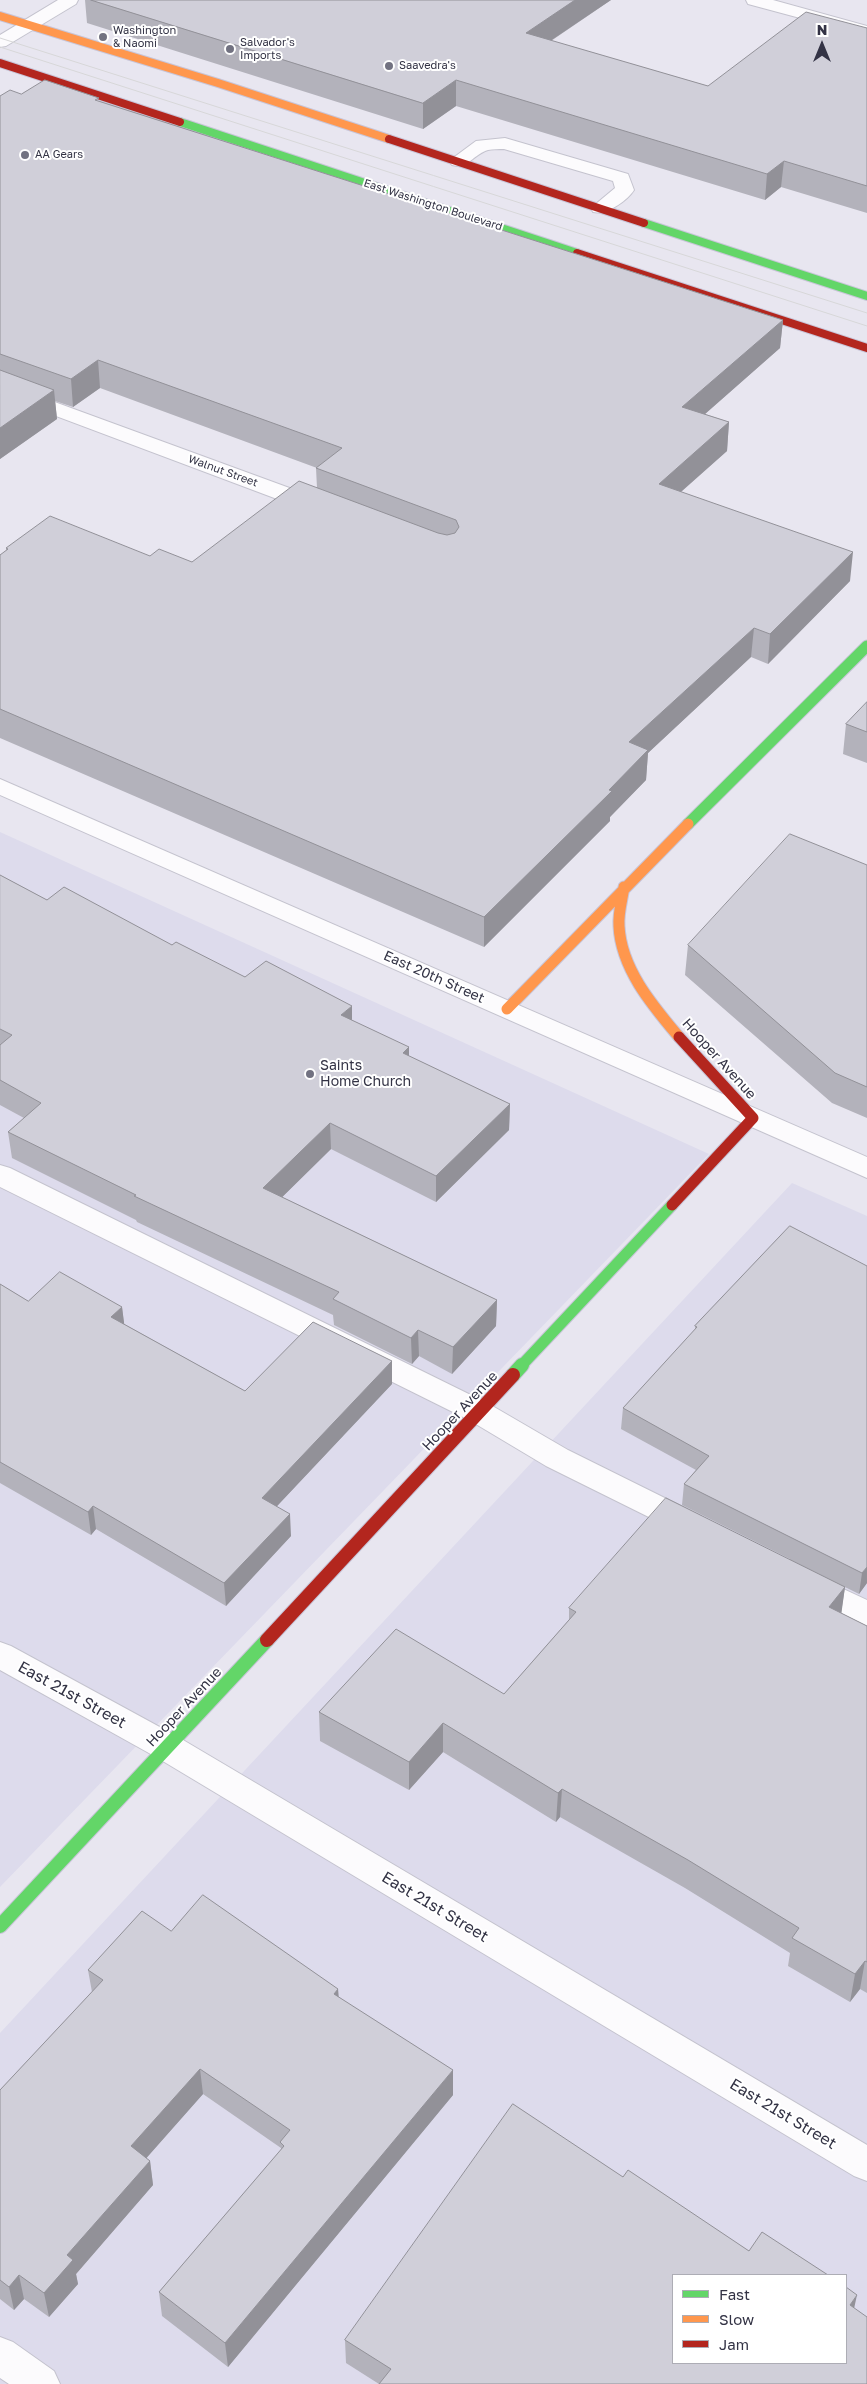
<!DOCTYPE html>
<style>
body{margin:0}
#map{position:relative;width:867px;height:2384px;overflow:hidden;background:#e8e6f0;font-family:"Golos Text",sans-serif}
canvas{display:block}
.legend{position:absolute;left:672px;top:2274px;width:175px;height:90px;box-sizing:border-box;background:#fff;border:1px solid #adadb5;margin:0;padding:6px 9px;list-style:none;font-size:15px;color:#333345}
.legend li{display:flex;align-items:center;gap:10px;height:25px}
.legend b{width:25px;border:1px solid #adadb5}
.north{position:absolute;left:797px;top:20px;width:50px;height:50px;-webkit-text-stroke:4px #fff;paint-order:stroke;rotate:0deg;font-size:14px;font-weight:700;line-height:20px;text-align:center;color:#333345}
.north::after{content:'';display:block;margin:auto;width:18px;height:22px;background:#333345;clip-path:polygon(50% 0,100% 100%,50% 72%,0 100%)}
</style>
<div id="map">
<canvas width="867" height="2384"></canvas>
<ul class="legend">
<li><b style="height:6px;background:#63d668"></b>Fast</li>
<li><b style="height:6px;background:#ff974d"></b>Slow</li>
<li><b style="height:6px;background:#b3261e"></b>Jam</li>
</ul>
<div class="north">N</div>
</div>
<script>
const c = document.querySelector('canvas').getContext('2d');
c.lineJoin = 'round';
function fillPath(path, color) { c.fillStyle = color; c.fill(path, 'evenodd'); }
function trace(path, color, width, dash) { c.strokeStyle = color; c.lineWidth = width; c.lineCap = dash ? 'butt' : 'round'; c.setLineDash(dash || []); c.stroke(path); }
function write(font, color, halo, rows, align = 'center') {
  c.font = font + ' "Golos Text",sans-serif'; c.lineWidth = 4; c.setLineDash([]); c.textBaseline = 'middle'; c.strokeStyle = halo; c.fillStyle = color; for (const [text, x, y, turn = 0] of rows) {
    c.save(); c.translate(x, y); c.rotate((+turn || 0) * Math.PI / 180); c.textAlign = isNaN(turn) ? turn : align; if (halo) c.strokeText(text, 0, 0); c.fillText(text, 0, 0); c.restore();
  }
}
const residential = new Path2D(`
 M0 832 709 1154 0 1887Z
 M792 1183 867 1216V2384H0V2033ZM673 2275H846V2363H673Z`);
const lane = new Path2D(`
 M505 138 628 174 634 190C627 201 607 215 593 212L591 208 615 188 613 181 504 149C499 149 493 149 488 150 474 154 468 169 452 165L449 161 476 141Z
 M0 1165 10 1168 489 1404 568 1450 701 1516 705 1524 701 1532 690 1536 679 1532 546 1466 469 1420 0 1187Z
 M811 1574 867 1600V1627L800 1595 795 1586 800 1577Z
 M0 2337 13 2342 54 2371 60 2384H9L0 2378Z`);
const street = new Path2D(`
 M58 0H78L76 4 6 46 0 47V35Z
 M746 0H773L867 26V36L748 4Z
 M0 382 325 501 328 506 325 511 317 512 309 511 0 395Z
 M0 779 867 1157V1178L0 795Z
 M0 1642 11 1646 178 1737 867 2145V2181L854 2176 156 1757 0 1670Z`);
const fastFar2 = new Path2D(`
 M180 122 577 253
 M644 223 867 296`);
const fastFar1 = new Path2D(`
 M688 824 867 646
 M521 1366 672 1205`);
const fast = new Path2D(`
 M513 1375 522 1365
 M0 1926 267 1640`);
const slowFar1 = new Path2D(`
 M0 16 218 83 389 139`);
const slow = new Path2D(`
 M624 887C622 900 618 913 619 926 621 969 653 1006 679 1037
 M507 1009 688 824`);
const jamFar2 = new Path2D(`
 M0 63 180 122
 M389 139 644 223
 M577 253 867 348`);
const jamFar1 = new Path2D(`
 M672 1205 753 1118 679 1037`);
const jam = new Path2D(`
 M267 1640 513 1375`);
const tram = new Path2D(`
 M0 38 867 313
 M0 47 867 326`);
const wall = new Path2D(`
 M85 0H611L551 41 708 86 867 28V213L781 187 765 200 456 106 423 129 87 23Z
 M21 94 99 101 783 320 780 348 705 414 729 422 727 451 681 492 850 581 768 664 751 657 648 753 646 780 610 817V821L484 947 0 738V555L6 551V548L150 556 192 562 317 488 316 468H317L100 388 73 407 55 401 57 419 0 459V96Z
 M867 702V763L843 754 846 724Z
 M867 865V1118L832 1103 685 975 688 945Z
 M0 875 47 900 172 945 245 977 352 1020 409 1056 510 1104 509 1130 436 1202 331 1149 282 1197 497 1300 496 1326 452 1374 419 1356 412 1364 334 1325 333 1315 137 1222 136 1220 12 1158 8 1132 24 1118 0 1105Z
 M790 1226 867 1583 859 1594 845 1587 841 1613 867 1626V1993L860 1989 850 2002 788 1966 790 1953 685 1888 560 1817 556 1822 443 1752 409 1790 320 1741 319 1712 504 1694 569 1620V1608L790 1559 682 1505 684 1484 696 1470 621 1429 623 1408 695 1330V1326Z
 M0 1284 28 1301 122 1307 124 1324 245 1391 392 1361V1384L277 1506 291 1536 226 1606 96 1529 91 1535 0 1483Z
 M171 1931 338 1989 339 1997 453 2095 228 2367 162 2316 159 2292 281 2150V2148L203 2094 146 2158 150 2161 153 2185 76 2274 78 2284 49 2317 24 2299 14 2310 0 2299V2090L92 1992 88 1970Z
 M623 2177 749 2251 828 2275 379 2384 346 2363 345 2340Z`);
const shadedWall = new Path2D(`
 M575 0H611L525 58 526 33Z
 M456 80V106L423 129V103Z
 M784 161 781 187 765 200 767 174Z
 M783 320 780 348 680 436 682 407Z
 M98 360 100 388 73 407 71 379Z
 M54 390 57 419 0 459V428Z
 M729 422 727 451 657 513 659 484Z
 M853 552 850 581 768 664 770 634Z
 M754 628 751 657 648 753 646 780 610 817V821L484 947V917L609 790 629 742Z
 M352 1006V1033L341 1015Z
 M409 1047V1073L403 1053Z
 M510 1104 509 1130 436 1202V1176Z
 M330 1123 331 1149 265 1214 263 1188Z
 M497 1300 496 1326 452 1374 453 1347Z
 M122 1307 125 1330 111 1317Z
 M418 1330 419 1356 412 1364 411 1338Z
 M392 1361V1384L263 1521 262 1498Z
 M93 1506 96 1529 91 1535 88 1512Z
 M290 1514 291 1536 226 1606 224 1583Z
 M867 1567V1583L859 1594 862 1573Z
 M845 1587 841 1616 829 1607Z
 M443 1723V1752L409 1790V1762Z
 M562 1789 560 1817 556 1822 558 1793Z
 M865 1961 860 1989 850 2002 855 1974Z
 M338 1989 339 2014 334 1994Z
 M200 2069 203 2094 135 2171 131 2146Z
 M453 2070V2095L228 2367 225 2343Z
 M150 2161 153 2185 76 2274 78 2284 49 2317 44 2293 67 2255Z
 M19 2275 24 2299 14 2310 9 2287Z
 M857 2295 852 2318 850 2305Z`);
const building = new Path2D(`
 M91 0H575L526 33 708 86 806 12 867 28V186L784 161 767 174 456 80 423 103Z
 M45 80 99 98 95 100 783 320 682 407 729 422 659 484 853 552 770 634 754 628 629 742 648 750 609 790 612 791 484 917 0 709V555L8 549 6 548 50 516 150 556 159 549 192 562 299 481 438 533 447 535 455 533 459 527 456 520 316 468 342 448 98 360 71 379 0 354V96L10 90 21 94Z
 M0 370 54 390 0 428Z
 M867 702V732L846 724Z
 M790 834 867 865V1087L835 1073 688 945Z
 M0 875 47 900 64 887 172 945 176 942 245 977 266 961 352 1006 341 1015 409 1047 403 1053 510 1104 436 1176 330 1123 263 1188 497 1300 453 1347 418 1330 411 1338 333 1299 339 1292 134 1196 136 1195 8 1132 41 1103 0 1080V1045L12 1035 0 1029Z
 M790 1226 867 1266V1567L862 1573 684 1484 709 1456 623 1408 697 1327 695 1326Z
 M60 1272 122 1307 111 1317 245 1391 313 1322 392 1361 262 1498 290 1514 224 1583 93 1506 88 1512 0 1462V1284L28 1301Z
 M666 1498 845 1587 829 1607 867 1626V1962L865 1961 855 1974 792 1938 799 1928 688 1860 562 1789 558 1793 443 1723 409 1762 319 1712 396 1629 504 1694 576 1612 569 1608Z
 M203 1895 338 1989 334 1994 453 2070 225 2343 159 2292 284 2146 280 2142 290 2130 200 2069 131 2146 150 2161 67 2255 73 2260 44 2293 19 2275 9 2287 0 2280V2090L103 1980 88 1970 142 1911 171 1931Z
 M513 2104 623 2177 628 2170 749 2251 762 2232 828 2275H673V2363H846V2287L857 2295 850 2305 867 2317V2384H379L391 2369 345 2340Z`);
const markers = [
 [103,37,5,"#727281"],
 [230,49,5,"#727281"],
 [389,66,5,"#727281"],
 [25,155,5,"#727281"],
 [310,1074,5,"#727281"]
];
const farPoinames = [
 ["Washington",113,31],
 ["& Naomi",113,44],
 ["Salvador's",240,43],
 ["Imports",240,56],
 ["Saavedra's",399,66],
 ["AA Gears",35,155]
];
const farStreetnames = [
 ["East Washington Boulevard",433,205,18],
 ["Walnut Street",223,471,20]
];
const streetNames = [
 ["East 20th Street",434,977,24],
 ["Hooper Avenue",719,1059,48],
 ["Hooper Avenue",460,1411,-47],
 ["Hooper Avenue",184,1707,-47]
];
const poiNames = [
 ["Saints",320,1066],
 ["Home Church",320,1082]
];
const nearStreetnames = [
 ["East 21st Street",72,1695,29],
 ["East 21st Street",435,1907,31],
 ["East 21st Street",783,2114,31]
];
fillPath(residential, '#dddbec');
trace(lane, '#c4c3ce', 2);
trace(street, '#c4c3ce', 2);
trace(fastFar2, '#c8c5d8', 10);
trace(fastFar1, '#c8c5d8', 13);
trace(fast, '#c8c5d8', 16);
trace(slowFar1, '#c8c5d8', 10);
trace(slow, '#c8c5d8', 13);
trace(jamFar2, '#c8c5d8', 10);
trace(jamFar1, '#c8c5d8', 13);
trace(jam, '#c8c5d8', 16);
fillPath(lane, '#fcfbfd');
fillPath(street, '#fcfbfd');
trace(fastFar2, '#63d668', 8);
trace(fastFar1, '#63d668', 11);
trace(fast, '#63d668', 14);
trace(slowFar1, '#ff974d', 8);
trace(slow, '#ff974d', 11);
trace(jamFar2, '#b3261e', 8);
trace(jamFar1, '#b3261e', 11);
trace(jam, '#b3261e', 14);
trace(tram, '#d7d7d8', 1);
fillPath(wall, '#b3b2bb');
fillPath(shadedWall, '#929198');
fillPath(building, '#d0cfd9');
trace(building, '#929198', 1);
for (const [x, y, r, color] of markers) { const dot = new Path2D(); dot.arc(x, y, r, 0, 2 * Math.PI); c.fillStyle = color; c.fill(dot); trace(dot, '#fff', 2); }
write('11px', '#333345', '#fff', farPoinames, 'left');
write('11px', '#333345', '#fff', farStreetnames);
write('14px', '#333345', '#fff', streetNames);
write('14px', '#333345', '#fff', poiNames, 'left');
write('16px', '#333345', '#fff', nearStreetnames);
</script>
